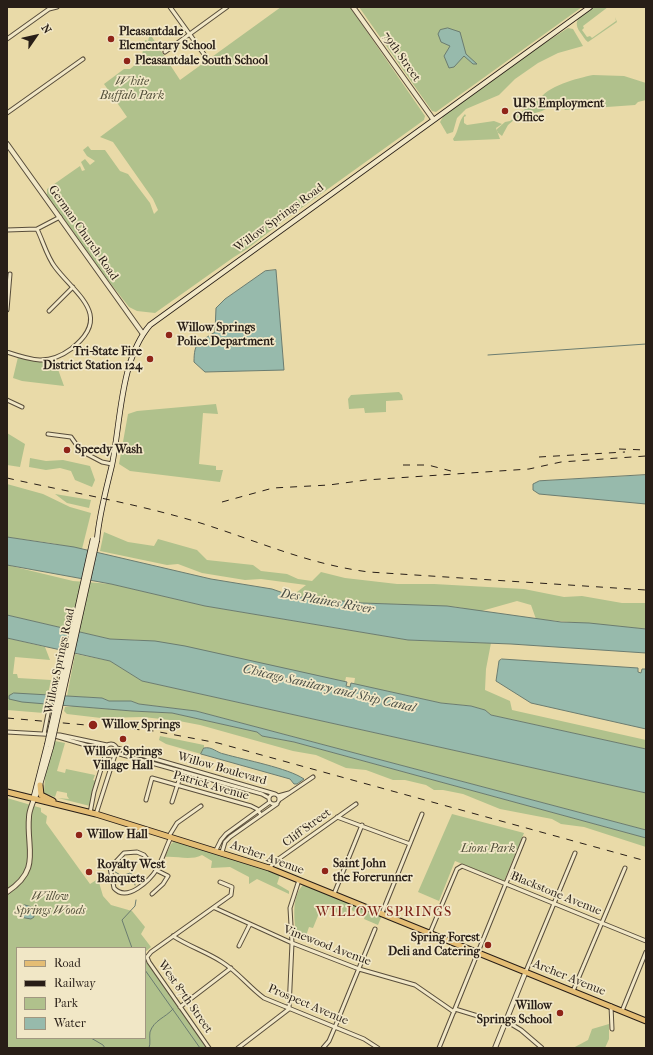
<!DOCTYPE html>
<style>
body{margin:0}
#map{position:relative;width:653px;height:1055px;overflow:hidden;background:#e9daa8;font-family:"IM FELL French Canon",serif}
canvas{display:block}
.frame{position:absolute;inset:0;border:8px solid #281e17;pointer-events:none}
.legend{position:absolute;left:16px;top:947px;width:130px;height:92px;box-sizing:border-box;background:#f1e7c6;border:1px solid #a19780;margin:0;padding:5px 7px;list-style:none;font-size:12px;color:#281e17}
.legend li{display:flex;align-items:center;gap:8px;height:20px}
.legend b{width:20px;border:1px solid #a19780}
.north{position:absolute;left:16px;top:16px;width:40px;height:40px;-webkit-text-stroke:3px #f1e7c6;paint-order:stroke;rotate:56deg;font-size:11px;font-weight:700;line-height:16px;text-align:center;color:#281e17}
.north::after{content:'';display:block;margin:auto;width:14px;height:18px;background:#281e17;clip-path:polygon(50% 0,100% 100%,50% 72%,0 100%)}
</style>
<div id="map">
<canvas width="653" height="1055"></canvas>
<div class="frame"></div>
<ul class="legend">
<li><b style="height:5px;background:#e4bd74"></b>Road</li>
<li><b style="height:5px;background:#281e17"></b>Railway</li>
<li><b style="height:11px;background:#b0c18c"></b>Park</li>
<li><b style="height:11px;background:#97baac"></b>Water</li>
</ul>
<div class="north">N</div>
</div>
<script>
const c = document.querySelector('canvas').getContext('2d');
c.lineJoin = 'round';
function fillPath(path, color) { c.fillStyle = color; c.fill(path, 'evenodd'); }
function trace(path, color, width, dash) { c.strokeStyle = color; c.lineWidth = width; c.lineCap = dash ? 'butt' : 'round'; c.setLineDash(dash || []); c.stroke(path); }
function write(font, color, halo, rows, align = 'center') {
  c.font = font + ' "IM FELL French Canon",serif'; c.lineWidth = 3.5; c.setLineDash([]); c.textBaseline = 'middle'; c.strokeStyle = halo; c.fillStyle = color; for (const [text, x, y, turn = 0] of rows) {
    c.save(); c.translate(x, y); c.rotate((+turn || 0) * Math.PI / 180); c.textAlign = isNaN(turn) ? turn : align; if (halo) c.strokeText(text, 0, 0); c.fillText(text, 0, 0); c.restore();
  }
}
const green = new Path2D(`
 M281 7H350L425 116 424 120 282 222 247 249 234 257 155 313 137 311 129 307 107 279 47 195V189L80 166 82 171 85 170 81 162 85 159 90 165 95 161 87 156 83 150 88 146 91 150H105L120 171 128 174 150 203 154 214 158 210 153 199 113 142 100 137 127 117 104 84 124 69H130L141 60 145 40 148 41 150 34 180 80Z
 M359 7H582L436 112 432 111Z
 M594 7H608L583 26 584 28 582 30 587 37 590 36 592 38 616 21 615 17 617 22 588 42C585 40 583 36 580 32 571 19 583 14 594 7Z
 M568 28 573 29 583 46 558 53 538 63 515 79 499 95 466 109 457 118 453 132 447 134 440 122 444 115 520 59Z
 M593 75 624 76 646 83V100L638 102 635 105 565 110 562 105H554L542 111 515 119 508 125 502 136 497 132V129L505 122 510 121 535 101H539C545 86 579 78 593 75Z
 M465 114 466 116 464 117V123L467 125 494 121 502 124 496 128 500 139 454 141 453 139C459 131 458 121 465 114Z
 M18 357 40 362 55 361 64 386 22 381 13 378Z
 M399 392 402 395 403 400 386 401V412L365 413 364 408 349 409 348 399 351 395Z
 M216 404 218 414 203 413 199 464 216 466V470H223L220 482 130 471 119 464 128 414 137 411Z
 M7 433 25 444 20 467 7 465Z
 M30 458 46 461 63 460 90 466 95 480 92 487 75 480 71 471 60 468 46 470 29 467Z
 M7 484 43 494 70 507 91 513 82 549 51 543 7 537Z
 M55 494 91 500 89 508 67 503Z
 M104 532 128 542 154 546 158 539 197 550 207 560 253 565 261 571 287 574 298 579 312 581 321 572 345 578 397 584H434L524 589 564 597 582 596 622 603H646V629L536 619 531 605 517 601 478 612 458 607 362 603 292 596 306 585 261 579 245 580 202 573 178 564 167 565 100 551Z
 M7 565 73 581 111 584 205 606 408 640 491 643 486 669 485 690 510 701 512 710 646 740V749L491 715 485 710 471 706 441 703 354 684 355 678 346 677 345 682 139 640 110 639 7 615Z
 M7 638 45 647 50 660 15 657 13 674H17L18 678 51 680 44 713 7 710Z
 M75 654 110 661 142 681 646 793V830L196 711 139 704 131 701H109L102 698 67 696Z
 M74 706 132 711 172 713 258 732 262 736 294 742 646 838V847L584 827 561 824 552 819 500 809 463 794 443 790H434L426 785 405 780H393L366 770 346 768 316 755 293 751 200 725 179 721 143 717 101 718 67 714 64 711 65 707Z
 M160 736 204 745V748L201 754 166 744 159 740Z
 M55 741 65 743 57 771 65 773 66 769 95 775 93 780 96 781 90 806 58 798 69 799 67 796V793L57 791 55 797 44 793 45 776Z
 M7 798 41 808V812L47 816 46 823 90 884 98 879 103 896 111 905 132 911 145 927 141 934 151 947 145 952V948H17V1038H145V960L207 1048H7Z
 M452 814 524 833 504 881 455 861 439 901 418 892Z
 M176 840 231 856 280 875 277 884 289 891V894L257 879 249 884V877L230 867 211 868 212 861 202 855C190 861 178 856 165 857L171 844Z
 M304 884 382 915 378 925 364 919 365 916 351 910 347 917 322 906 313 928 309 927 304 942 296 938C295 920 290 897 304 884Z
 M609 1024V1039L605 1048H573L588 1040 592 1029Z`);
const water = new Path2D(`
 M448 28 460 32 466 54 477 64H473L464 56 454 67 449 68 444 56 450 46 441 42 438 34 440 30Z
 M276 270 284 370 205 372 194 362C194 341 199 343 215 332L216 308 225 299 265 271Z
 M646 475V504L539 494 533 490V484L539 481Z
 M7 537 74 547 211 579 272 589 292 596 362 603 447 606 561 622 589 623 646 629V653L511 644 408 640 205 606 111 584 7 565Z
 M7 615 110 639 155 641 185 646 347 682 346 686 350 687 351 683 441 703 471 706 485 710 491 715 646 749V793L142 681 110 661 7 638Z
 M502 659 638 668V672L641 673 642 669H646V729L531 703 496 681 499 661Z
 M14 693 102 698 109 701H131L139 704 196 711 646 830V838L294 742 262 736 257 732 172 713 132 711 22 702 9 699V696Z
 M204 748C212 746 217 753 224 754 245 760 288 768 304 779L297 784H294L290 779 201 754Z
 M25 905 32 907 34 917 31 919 20 917 18 914 19 908Z`);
const stream = new Path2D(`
 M488 355 646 344
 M112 870 122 876 130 873 133 875 135 885
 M132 948 122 920 135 906 136 900
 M145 970 200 1048
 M91 1038 103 1045 105 1048
 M149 1048C151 1043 149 1037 150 1032 154 1020 165 1018 173 1009`);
const minor = new Path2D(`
 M170 7 206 57
 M7 39 49 9 57 7
 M165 52 227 7
 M7 113 83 59
 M7 230 37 229 60 217
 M7 310 10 274
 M49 311 73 287
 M7 352C31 360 48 366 71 349 114 316 76 295 55 267 47 257 43 241 37 229
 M7 400 22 407
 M48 434 71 437 81 451 102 462 112 464
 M7 732 60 735 107 745
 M44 734 56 673
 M55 736 106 751
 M105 750a6 6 0 1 1 12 0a6 6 0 1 1-12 0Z
 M117 748 275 794
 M116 753 262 794 269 798
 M269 799a5 5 0 1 1 10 0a5 5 0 1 1-10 0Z
 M278 796 289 793
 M146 800 152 778 251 806 257 809 261 815
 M279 800 313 777
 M172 802 182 771
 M90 813 94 792 106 753
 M96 814 115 755
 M337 817 410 844
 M169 836 177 823 201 806
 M216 850 221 840 226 834 270 802
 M222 852 225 842 230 837 277 804
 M269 868 277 860 356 804
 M152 894 163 884 168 876 156 870 144 855 137 852 124 853 110 868 114 888C127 903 150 880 157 869 163 858 166 847 171 837
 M334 894 362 825
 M215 908 292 943 359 969 415 985 454 1012
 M382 913 422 814
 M430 933 457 869 462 866 646 941
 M173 936C188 946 207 952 222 962 238 972 249 987 264 998L364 1039 378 1048
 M239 946 250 924
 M526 971 575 853
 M573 991 625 868
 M611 1006 612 1029
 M180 1007 231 968
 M455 1009 481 1017
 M622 1011 646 952
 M506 1021 521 1030 542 1048
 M209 1048 149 962 147 957 151 952 231 895 232 887 220 882
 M238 1048 289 1009 292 943 290 908 299 880
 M323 1048 329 1041 335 1027 375 929
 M439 1048 524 839`);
const tertiary = new Path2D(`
 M353 7 433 119
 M7 144 143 334
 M7 892C42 869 26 849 29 817 29 811 32 805 34 799
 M495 1048 526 971`);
const secondary = new Path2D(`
 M97 540C99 515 106 490 112 465 121 421 120 360 150 325L590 7
 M34 796 47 745
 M34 799 38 791 51 747`);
const primary = new Path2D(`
 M40 785 41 795 53 801
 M7 792 96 814 269 868 646 1021`);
const rail = new Path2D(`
 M619 449 646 450
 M539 457 625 452
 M403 465H428L451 471
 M7 478C69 492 133 503 194 521 253 539 306 564 369 572L646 590
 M222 502 273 488 329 485 366 480 529 469 561 462 646 456
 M7 718 154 731 218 743 646 861`);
const secondaryBridge = new Path2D(`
 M47 745 93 539
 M51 747 97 540`);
const markers = [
 [111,39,4,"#8f2418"],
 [127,61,4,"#8f2418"],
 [505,111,4,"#8f2418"],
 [169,335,4,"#8f2418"],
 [150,359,4,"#8f2418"],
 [67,450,4,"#8f2418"],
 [93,725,5,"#8f2418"],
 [123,739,4,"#8f2418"],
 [79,835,4,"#8f2418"],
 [325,871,4,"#8f2418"],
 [89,872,4,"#8f2418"],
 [488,945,4,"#8f2418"],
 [560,1013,4,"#8f2418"]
];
const poiNames = [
 ["Pleasantdale",119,32],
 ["Elementary School",119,46],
 ["Pleasantdale South School",135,61],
 ["UPS Employment",513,104],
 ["Office",513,118],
 ["Willow Springs",177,328],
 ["Police Department",177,342],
 ["Tri-State Fire",142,352,"right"],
 ["District Station 124",142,366,"right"],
 ["Speedy Wash",75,450],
 ["Willow Springs",102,725],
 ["Willow Springs",123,752,"center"],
 ["Village Hall",123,766,"center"],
 ["Willow Hall",87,835],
 ["Saint John",333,864],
 ["the Forerunner",333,878],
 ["Royalty West",97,865],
 ["Banquets",97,879],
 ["Spring Forest",480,938,"right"],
 ["Deli and Catering",480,952,"right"],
 ["Willow",552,1006,"right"],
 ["Springs School",552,1020,"right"]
];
const streetNames = [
 ["79th Street",401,57,55],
 ["Willow Springs Road",279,218,-36],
 ["German Church Road",83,233,55],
 ["Willow Springs Road",60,661,-78],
 ["Willow Boulevard",222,769,16],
 ["Patrick Avenue",211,786,16],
 ["Cliff Street",307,828,-36],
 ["Archer Avenue",267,858,20],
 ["Blackstone Avenue",556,894,22],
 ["Vinewood Avenue",327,946,21],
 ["Archer Avenue",569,978,22],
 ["West 87th Street",185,997,55],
 ["Prospect Avenue",308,1005,23]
];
const parkNames = [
 ["White",132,82],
 ["Buffalo Park",132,96],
 ["Lions Park",488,849],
 ["Willow",50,897],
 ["Springs Woods",50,911]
];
const waterNames = [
 ["Des Plaines River",327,602,10],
 ["Chicago Sanitary and Ship Canal",329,689,13]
];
const quarterNames = [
 ["WILLOW SPRINGS",384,913]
];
fillPath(green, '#b0c18c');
fillPath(water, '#97baac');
trace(water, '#6b7c70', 1);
trace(stream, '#6b7c70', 1);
trace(minor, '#584d3b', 5);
trace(tertiary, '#584d3b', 6);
trace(secondary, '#281e17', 6);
trace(primary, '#281e17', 7);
trace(minor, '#f1e7c6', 3);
trace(tertiary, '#f1e7c6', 4);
trace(secondary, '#f1e7c6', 4.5);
trace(primary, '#e4bd74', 5);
trace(rail, '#281e17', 1, [7, 7]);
trace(secondaryBridge, '#281e17', 6, []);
trace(secondaryBridge, '#f1e7c6', 4.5);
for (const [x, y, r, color] of markers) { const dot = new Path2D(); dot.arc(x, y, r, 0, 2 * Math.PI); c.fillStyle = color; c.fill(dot); trace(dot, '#f1e7c6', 1.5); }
write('bold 12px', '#281e17', '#f1e7c6', poiNames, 'left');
write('12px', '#281e17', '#f1e7c6', streetNames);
write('italic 12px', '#514f3a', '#f1e7c6', parkNames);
write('italic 13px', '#494d44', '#f1e7c6', waterNames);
c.letterSpacing = '1px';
write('14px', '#7a1f14', '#f1e7c6', quarterNames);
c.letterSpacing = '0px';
</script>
